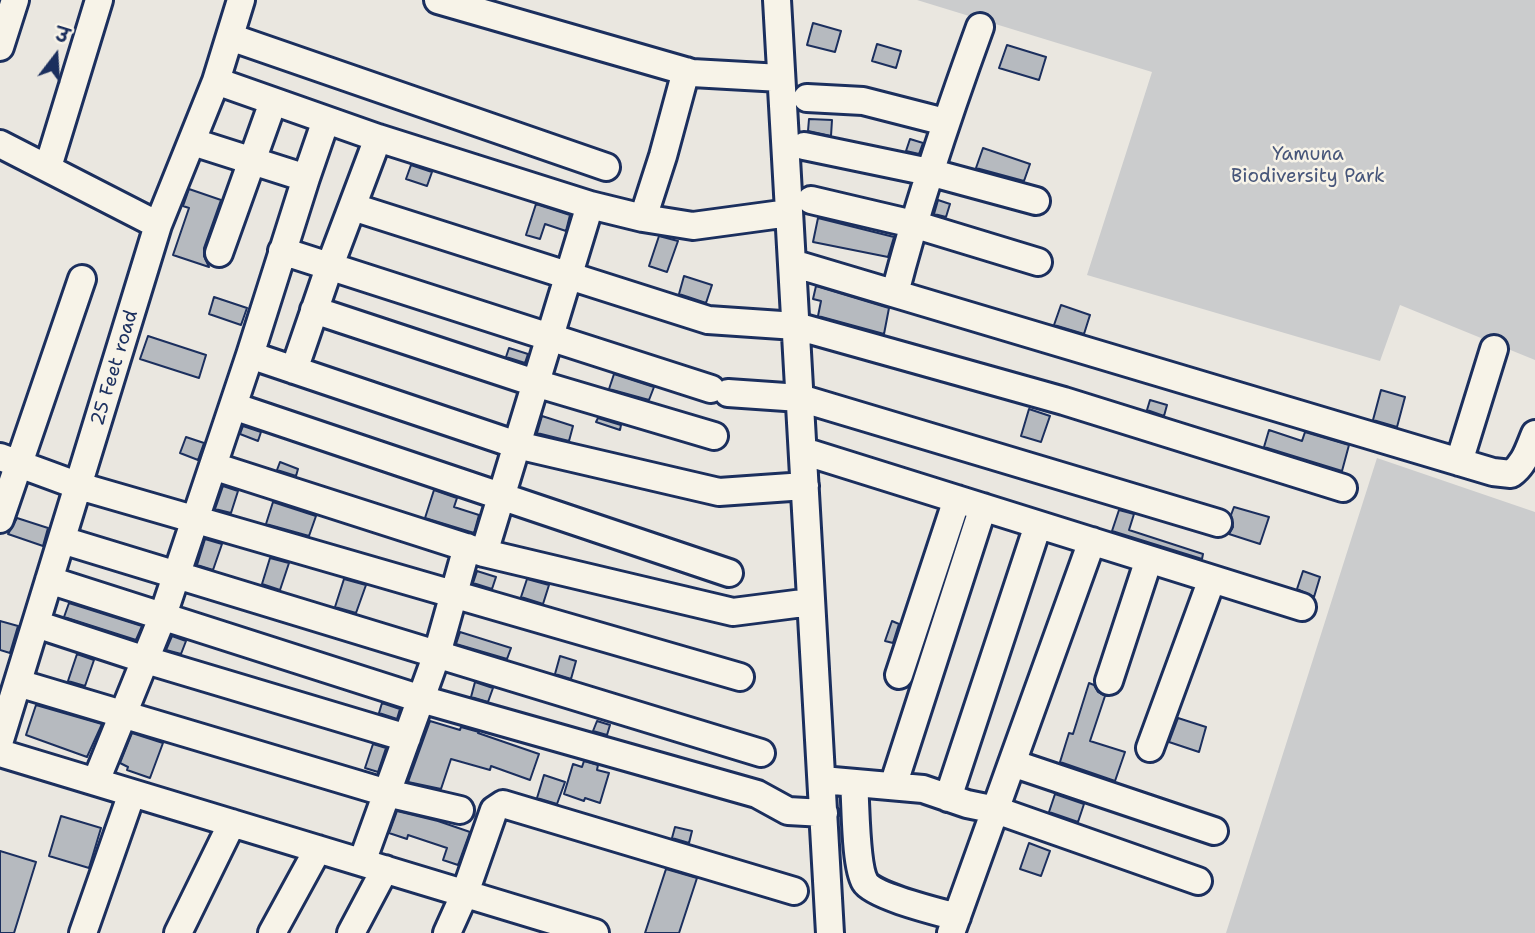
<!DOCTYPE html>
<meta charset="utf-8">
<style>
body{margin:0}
#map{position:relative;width:1535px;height:933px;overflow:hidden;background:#eae7e0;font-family:"Shantell Sans","Playpen Sans Deva",sans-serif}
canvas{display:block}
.north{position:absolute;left:21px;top:21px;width:70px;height:70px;-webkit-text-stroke:5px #f7f3e8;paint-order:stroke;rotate:17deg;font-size:19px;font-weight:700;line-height:28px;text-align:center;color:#1b2f5e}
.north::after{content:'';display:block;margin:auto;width:24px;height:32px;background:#1b2f5e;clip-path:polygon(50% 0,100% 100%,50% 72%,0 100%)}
</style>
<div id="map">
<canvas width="1535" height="933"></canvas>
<div class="north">उ</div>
</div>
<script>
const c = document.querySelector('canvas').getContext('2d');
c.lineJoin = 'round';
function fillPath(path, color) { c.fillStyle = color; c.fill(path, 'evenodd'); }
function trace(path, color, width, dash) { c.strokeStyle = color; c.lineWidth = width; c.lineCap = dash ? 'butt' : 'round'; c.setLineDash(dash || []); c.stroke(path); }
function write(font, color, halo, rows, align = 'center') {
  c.font = font + ' "Shantell Sans",sans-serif'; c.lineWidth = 5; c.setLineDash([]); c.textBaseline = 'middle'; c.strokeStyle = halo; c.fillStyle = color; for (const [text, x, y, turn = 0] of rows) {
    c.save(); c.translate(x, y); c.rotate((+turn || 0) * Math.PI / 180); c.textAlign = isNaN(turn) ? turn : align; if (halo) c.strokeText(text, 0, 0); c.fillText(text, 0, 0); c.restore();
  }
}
const green = new Path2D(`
 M917 0H1535V360L1400 305 1380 361 1087 275 1152 72Z
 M1377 458 1535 512V933H1226Z`);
const building = new Path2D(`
 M813 23 841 31 835 52 807 45Z
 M877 44 901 51 896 68 872 61Z
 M1007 45 1046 57 1039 80 999 68Z
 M809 119 832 120 831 136 808 131Z
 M910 139 923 143 919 154 906 151Z
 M983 148 1030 164 1024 181 976 168Z
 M411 165 432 172 427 186 406 179Z
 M189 189 221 200 204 248V256L209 267 173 255 189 208 183 206Z
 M938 200 950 204 946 217 934 214Z
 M536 204 570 215 566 231 545 224 540 239 526 235Z
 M818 218 894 237 888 257 813 242Z
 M659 236 678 241 667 272 649 266Z
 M684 276 712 285 706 303 679 294Z
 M816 286 889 308 884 334 818 316 821 301 813 299Z
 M214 297 247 308 241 325 209 314Z
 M1061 305 1090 315 1084 334 1054 325Z
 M148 336 206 355 199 378 140 359Z
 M509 348 528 354 525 363 506 357Z
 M614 374 654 387 649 400 609 389Z
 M1381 390 1405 397 1397 427 1373 420Z
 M1150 400 1167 405 1164 416 1147 410Z
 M1029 409 1050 416 1041 442 1021 436Z
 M542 416 573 426 569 441 537 433Z
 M598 418 621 425 620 430 596 422Z
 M243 426 261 432 258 441 240 434Z
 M1269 430 1302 441 1305 432 1349 445 1342 471 1264 447Z
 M186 437 204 443 198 460 180 453Z
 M280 462 298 469 296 476 277 470Z
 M223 486 238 491 231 513 215 509Z
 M434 490 457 498 454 507 479 515 474 533 425 518Z
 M273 502 316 516 309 536 266 524Z
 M1234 507 1269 517 1260 544 1229 534 1233 527 1231 515Z
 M1119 510 1134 514 1129 530 1203 554 1202 559 1112 531Z
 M17 518 48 528 43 546 8 534Z
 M205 539 222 544 213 570 197 565Z
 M270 558 289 563 280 590 262 584Z
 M477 571 496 577 492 589 473 583Z
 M1303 571 1320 577 1314 597 1297 589Z
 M344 579 366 585 356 613 335 607Z
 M527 579 549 585 543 604 521 597Z
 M69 603 142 626 136 640 64 617Z
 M0 621 18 626 10 653 0 650Z
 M892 621 899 624 893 643 885 641Z
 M460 632 511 648 507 659 456 644Z
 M172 636 186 641 181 654 166 650Z
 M77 654 94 660 85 686 68 681Z
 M560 656 576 661 571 679 555 674Z
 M475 682 493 688 488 702 471 697Z
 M1089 683 1094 685 1098 692 1105 696 1090 741 1125 752 1115 781 1060 762 1069 733 1073 734Z
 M382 703 400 709 397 719 379 713Z
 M36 705 102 724 87 757 26 735Z
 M1178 718 1206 727 1199 752 1169 742Z
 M430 721 460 730 461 727 479 732 478 733 539 754 530 780 491 766 490 770 451 759 441 789 408 782Z
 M597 721 610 725 607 735 593 731Z
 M132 733 163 743 150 778 127 770 128 767 120 763Z
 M373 744 386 748 378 772 365 768Z
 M584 761 598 765 597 770 609 773 600 803 585 798 584 801 564 794 573 764 582 767Z
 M544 775 565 782 557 804 537 798Z
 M1055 794 1084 804 1078 822 1049 812Z
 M397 811 438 821 470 832 458 865 443 860 447 848 408 835 407 839 389 833Z
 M61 816 101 828 89 868 49 856Z
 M675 827 692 831 689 843 672 838Z
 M1029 843 1050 851 1041 876 1020 869Z
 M0 851 36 862 14 933H0Z
 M666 869 697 878 679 933H645Z`);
const minor = new Path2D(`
 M438 0 692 73 781 78
 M777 0 830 933
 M230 37 606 167
 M0 47 15 0
 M216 81 378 138 590 205 643 218 693 226 789 213
 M807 98 863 101 945 122
 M193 142 306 178 326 120
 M0 144 158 225
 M804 146 929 172 1036 201
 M48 167 99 0
 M811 200 913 224 1038 262
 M353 207 708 320 796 326 1064 401 1343 488
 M643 218 663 156 686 71
 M282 251 711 389
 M219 253 273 102
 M792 263 1493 472 1511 474C1525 464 1529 448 1535 434
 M895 293C918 203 948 115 980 27
 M314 310 535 383 714 436
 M250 355 517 445 719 492 805 486
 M294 370 329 268 378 138
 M728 393 800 398 1218 523
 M233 406 729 573
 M803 451 1302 607
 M0 457 79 486 740 677
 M1459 462 1494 349
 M213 466 484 553 733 612 811 602
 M0 519 82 279
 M62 540 761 753
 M484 553 590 205
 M49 580 421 699 757 794 788 811 824 813
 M36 624 146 660 407 738
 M899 675 957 499
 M1109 681 1149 559
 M18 683 387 793 460 810
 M0 740 158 225 216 81 241 0
 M1150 748 1212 579
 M0 753 595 933
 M1012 763 1092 541
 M822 780 923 789 967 804 996 810 1198 881
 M96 781 162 618 250 355 306 178
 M854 783C856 804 855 865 865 882 873 896 939 912 957 917
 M893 786 983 507
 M948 798 1038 525
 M362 862 437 654 467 547
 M83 933 132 793
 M178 933 232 823
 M272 933 318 849
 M351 933 385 869
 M447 933 465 893 494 810 503 804 794 891
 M951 933 1012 763 1214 831`);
const parkNames = [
 ["Yamuna",1308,155],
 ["Biodiversity Park",1308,177]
];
const streetNames = [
 ["25 Feet road",115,368,-73]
];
fillPath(green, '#cbcccd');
fillPath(building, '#b6babf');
trace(building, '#1b2f5e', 2);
trace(minor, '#1b2f5e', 32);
trace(minor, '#f7f3e8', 26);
write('19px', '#47567a', '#f7f3e8', parkNames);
write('19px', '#1b2f5e', '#f7f3e8', streetNames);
</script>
